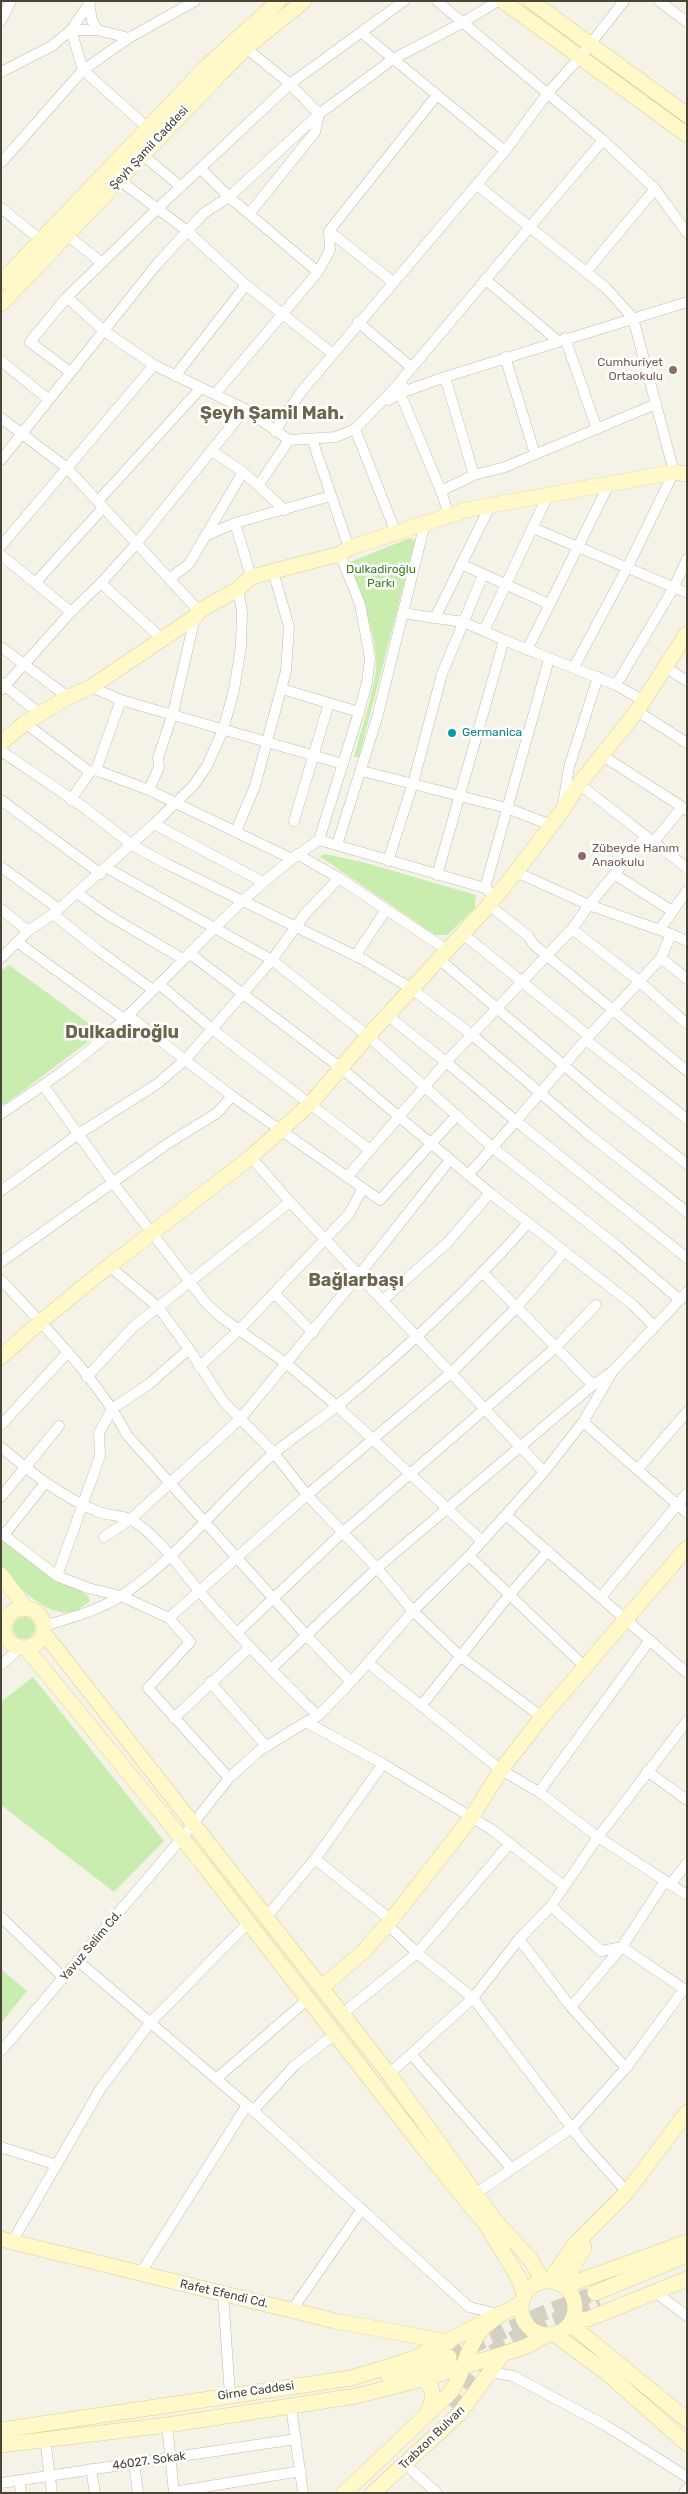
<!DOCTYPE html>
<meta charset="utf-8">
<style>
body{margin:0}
#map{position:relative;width:688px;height:2494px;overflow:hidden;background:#f5f3e8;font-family:Rubik,sans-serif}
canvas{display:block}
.frame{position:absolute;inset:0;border:2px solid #4a4536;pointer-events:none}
</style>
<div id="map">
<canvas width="688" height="2494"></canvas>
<div class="frame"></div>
</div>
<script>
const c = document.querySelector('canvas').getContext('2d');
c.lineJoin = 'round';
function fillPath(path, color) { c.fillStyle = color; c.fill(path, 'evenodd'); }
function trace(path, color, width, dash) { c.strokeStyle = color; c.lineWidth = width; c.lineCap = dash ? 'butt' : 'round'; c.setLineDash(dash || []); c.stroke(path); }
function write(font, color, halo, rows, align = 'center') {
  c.font = font + ' Rubik,sans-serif'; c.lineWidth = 5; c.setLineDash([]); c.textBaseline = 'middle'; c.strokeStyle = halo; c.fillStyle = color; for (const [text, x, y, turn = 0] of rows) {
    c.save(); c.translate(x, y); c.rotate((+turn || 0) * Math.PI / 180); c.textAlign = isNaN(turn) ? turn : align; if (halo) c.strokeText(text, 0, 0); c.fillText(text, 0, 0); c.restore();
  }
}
const green = new Path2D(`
 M410 538 415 541 359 757H354C361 729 372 699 376 670 379 640 359 591 350 562Z
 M325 854 366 863 476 895 475 908 447 935H435L319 856Z
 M9 965 101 1032 4 1105 1 1103V971Z
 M1 1537 89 1597V1602C84 1605 78 1611 72 1612 47 1618 15 1584 1 1566Z
 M13 1628a11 11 0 1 1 22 0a11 11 0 1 1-22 0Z
 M33 1677 164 1841 114 1892 1 1805V1702Z
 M1 1969 27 1991 1 2023Z`);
const secondaryTunnel = new Path2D(`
 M449 2357 541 2314 595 2293
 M450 2406C464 2386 477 2364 497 2349 526 2327 566 2317 600 2304`);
const street = new Path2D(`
 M437 1 603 140 655 189 687 233
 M659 1 687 22
 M89 4 92 20 97 30 129 38
 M1 21 11 1
 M362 33 505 151
 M246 48 290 84 319 114 315 132 249 214
 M1 72 52 46 71 30 91 1
 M148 128 83 70 129 38 195 1
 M143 155 181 187
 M1 163 83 70 71 30H97
 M201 169 229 197 318 272
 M119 180 186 230 246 285 333 354
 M477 185 586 272 606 288 633 318 674 472 628 566 574 667
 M1 208 42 241
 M329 231 393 282
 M67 235 102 263
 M586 272 655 189
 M485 279 558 341
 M67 297 104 331 154 365 245 409 289 440 336 437 355 429 393 390 603 140
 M358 322 411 367
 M565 338 597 429
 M505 357 535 454
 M1 361 48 399
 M70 372 30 342 67 297 157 209 290 84 404 1
 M175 376 246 285
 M445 377 474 475
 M403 386 400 393 441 491 449 515
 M215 394 318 272 330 250 329 231 437 95
 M389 400 400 393 445 377 687 302
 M1 418 67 468 199 611
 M355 429 396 533
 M275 431 301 392 505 151 547 94 581 56 624 1
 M312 439 349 548
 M212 451 243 472 285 510
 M1 460 157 264 204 213 229 197 319 114 393 59 462 23 498 1
 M258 486 289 440
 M441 491 474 475 505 467 656 404
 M98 501 200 389
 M235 523 251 577
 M533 528 687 593
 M205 536 235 523 331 496
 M1 546 154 365
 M1 555 71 612
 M461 564 549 604
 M169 579 189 564 243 472
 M36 582 103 508
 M101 583 161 638
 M402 613 463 622 484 631
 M435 618 490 506
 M504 640 484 631 548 495
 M1 647 68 697
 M527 650 609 484
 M665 667 687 681
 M1 683 40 714
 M616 685 674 587 687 559
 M91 687 121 700 343 764
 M282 689 359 712
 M1 690 71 612 101 583 136 544 245 409
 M637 711 687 743
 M25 723 90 772 96 770 149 790 292 859
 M1 751 85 808 132 845 167 864 364 960 412 989 471 1034 587 1133 687 1212
 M603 756 687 810
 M96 770 121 700
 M362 771 507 808 551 825
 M579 784 687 868
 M149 790 159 767 158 758 173 713 195 617
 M1 800 101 874
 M71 800 90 772
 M563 805 569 767 598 677
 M294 821 329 703
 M154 824 263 882
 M236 831 255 786 286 671 289 627 273 571
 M319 840 359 712 367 682 370 658 360 604 340 554
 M653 843 682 807
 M337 845 377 718 425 523
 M297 854 339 878 447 950
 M388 861 413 783 442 674 483 575
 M1 867 59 909
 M107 868 272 960 368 1036 492 1147 617 1246 680 1300
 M516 872 589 905 645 837
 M614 874 672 911
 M437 875 504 640 616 685 644 701
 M485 888 549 659
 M77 893 108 915 183 959
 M489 905 528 936 534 945 687 1071
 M1 909 28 931
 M53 914 98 950 153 990
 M572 929 639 981 687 1024
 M660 929 687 891
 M463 934 589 1036 516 1121 687 1258
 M17 942 124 1019
 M189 953 341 1068 490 1193 633 1305 655 1327
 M355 956 386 910
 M1 958 28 931 53 914 154 824 193 786 207 766 223 730 234 690 241 646 242 612 238 589
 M661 958 687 979
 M439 959 601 1097 687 1164
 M159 984 212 1029 370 1150
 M128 1015 185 1060 272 960 305 914 339 878
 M589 1036 661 958 671 934 687 941
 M586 1040 687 1119
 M43 1085 114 1184 206 1303 221 1317 287 1364 337 1406 481 1540
 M1 1114C36 1090 73 1066 105 1037 177 972 237 894 319 840L485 888 496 897
 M251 1157 290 1202
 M468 1175 516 1121 446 1062 572 929 589 905 671 934
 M347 1177 446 1062 387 1015
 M1 1191 77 1135 157 1084 185 1060 232 1096
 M1 1262 167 1144 217 1113 232 1096 380 1200 457 1115
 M109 1266 158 1307 189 1349 223 1401 274 1453 307 1495 377 1568 413 1611 461 1657 542 1717
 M484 1274 593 1385 610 1373
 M1 1280C44 1326 98 1379 127 1435L307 1636 351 1682
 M274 1293 313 1333
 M383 1300 448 1242 490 1193
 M199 1367 239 1330 349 1214 363 1188
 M87 1377 133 1327 290 1202 544 1472
 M583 1422 687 1513
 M1 1425 68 1352
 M1 1447C31 1473 62 1497 99 1512 109 1516 123 1515 132 1520 160 1538 179 1567 200 1592 237 1635 277 1676 318 1716
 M638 1469 687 1412
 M1 1497 59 1426
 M506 1515 687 1673
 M1 1533 57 1576 88 1588 121 1596 169 1618 190 1642 148 1688 229 1778
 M4 1535 45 1483
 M104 1537 131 1519 240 1419 358 1276 450 1160
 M469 1556 585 1667
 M57 1576 100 1456 99 1433 112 1409 149 1384 189 1349
 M601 1597 687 1493
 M169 1618 307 1495 452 1372 517 1307 564 1252
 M44 1626C70 1618 97 1611 121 1596 177 1559 223 1498 273 1454 293 1437 316 1423 337 1406 405 1350 470 1289 528 1223
 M1 1632 4 1629
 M238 1632 342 1533 555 1348 596 1305
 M368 1663 501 1770 539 1792 598 1837 687 1895
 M1 1665 20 1648
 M271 1669 377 1568 593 1385
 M210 1682 266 1746
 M421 1706 510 1594 548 1551
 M174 1718 250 1647
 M306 1722 318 1716 351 1682 413 1611 469 1556 544 1472 583 1422 613 1371 687 1292
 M647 1771 687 1800
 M539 1792 650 1640
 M315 1859 391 1920
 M670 1885 687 1863
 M551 1906 601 1951 622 1947 687 1991
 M267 1916 315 1859 383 1764
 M1 1917 64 1978
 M387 1924 417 1953 473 1998 584 2144 627 2192
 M519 1939 571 2007 626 2068
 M78 1961 247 2105 469 2307 499 2314
 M571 2007 622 1947 665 1881
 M342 2014 417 1953 510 1843
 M1 2051 181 1839 229 1778 259 1751 306 1722 383 1764 491 1829 564 1886
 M411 2054 511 2168
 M389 2074 473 1998 519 1939 551 1906 598 1837 687 1721
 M216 2079 308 1999
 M253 2111 294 2066 335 2034
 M1 2147 57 2165
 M475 2194 572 2128 626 2068 684 1989
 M12 2242 101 2088 150 2023 248 1923
 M140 2274 247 2105
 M655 2292 687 2316
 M223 2294 230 2395
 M292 2310 362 2209
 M489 2372 513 2376 605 2425 687 2477
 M291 2406 303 2493
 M167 2425 174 2493
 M45 2439 52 2493
 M134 2463 138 2493
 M405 2464 437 2493
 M91 2469 95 2493
 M19 2480 21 2493
 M1 2483 296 2439
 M174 2492 301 2471
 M684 2493 687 2489`);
const secondary = new Path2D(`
 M503 1 687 135
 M531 1 687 115
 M1 282 208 65 279 1
 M1 304 221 73 246 48 304 1
 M1 743 25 723 68 697 91 687 195 617 199 611 238 589 251 577 340 554 349 548 466 510 674 472 687 474
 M1 1357 40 1322 109 1266 251 1157 311 1103 368 1036 489 905 516 872 562 811 579 784 637 711 687 633
 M1 1575 27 1609
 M4 1628a20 20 0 1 1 40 0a20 20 0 1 1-40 0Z
 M43 1632 389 2074 493 2218 530 2259 543 2281
 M26 1648 202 1863 430 2156 487 2226 520 2280 524 2296
 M322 1987 363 1952 391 1920 471 1818 501 1770 542 1717 687 1548
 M1 2239 335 2321 449 2342
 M549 2281 575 2244 627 2192 687 2112
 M521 2308a27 27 0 1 1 54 0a27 27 0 1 1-54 0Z
 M563 2285 584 2247
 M565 2286 687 2242
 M595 2293 687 2255
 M572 2320 588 2319 687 2279
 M570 2324 687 2420
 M554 2334 608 2374 687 2444
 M389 2377 417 2370 449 2357
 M423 2379C436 2388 434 2400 427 2413
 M1 2430 351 2378 413 2359 499 2314
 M1 2445 167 2425 356 2396 423 2379 503 2354
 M344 2493 450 2393C463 2375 463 2361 473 2343 482 2324 503 2312 521 2304
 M373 2493 460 2413 503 2354 527 2346 546 2335`);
const markers = [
 [673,370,5,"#8d6e63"],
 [452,733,5,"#0f9aa8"],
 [582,856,5,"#8d6e63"]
];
const streetNames = [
 ["Şeyh Şamil Caddesi",149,148,-47],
 ["Yavuz Selim Cd.",91,1946,-50],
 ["Rafet Efendi Cd.",224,2294,13],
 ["Girne Caddesi",256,2391,-8],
 ["Trabzon Bulvarı",432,2438,-44],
 ["46027. Sokak",149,2461,-8]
];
const educationNames = [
 ["Cumhuriyet",663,363],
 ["Ortaokulu",663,377],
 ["Zübeyde Hanım",592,849,"left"],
 ["Anaokulu",592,863,"left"]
];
const parkNames = [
 ["Dulkadiroğlu",381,570],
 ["Parkı",381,584]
];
const cultureNames = [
 ["Germanica",462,733]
];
const districtNames = [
 ["Şeyh Şamil Mah.",272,414],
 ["Dulkadiroğlu",122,1033],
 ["Bağlarbaşı",356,1281]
];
fillPath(green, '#c8edae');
trace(secondaryTunnel, '#d3d0c4', 15, [15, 8]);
trace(street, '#c2bdaa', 11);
trace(secondary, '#d9d094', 16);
trace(street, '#fff', 10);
trace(secondary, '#fff9c9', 15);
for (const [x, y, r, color] of markers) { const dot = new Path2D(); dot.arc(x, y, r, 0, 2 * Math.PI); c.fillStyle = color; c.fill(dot); trace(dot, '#fff', 2); }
write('12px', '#4a4536', '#fff', streetNames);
write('12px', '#785e54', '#fff', educationNames, 'right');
write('12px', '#3a8124', '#fff', parkNames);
write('12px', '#0d838f', '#fff', cultureNames, 'left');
write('bold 18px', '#6d654c', '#fff', districtNames);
</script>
